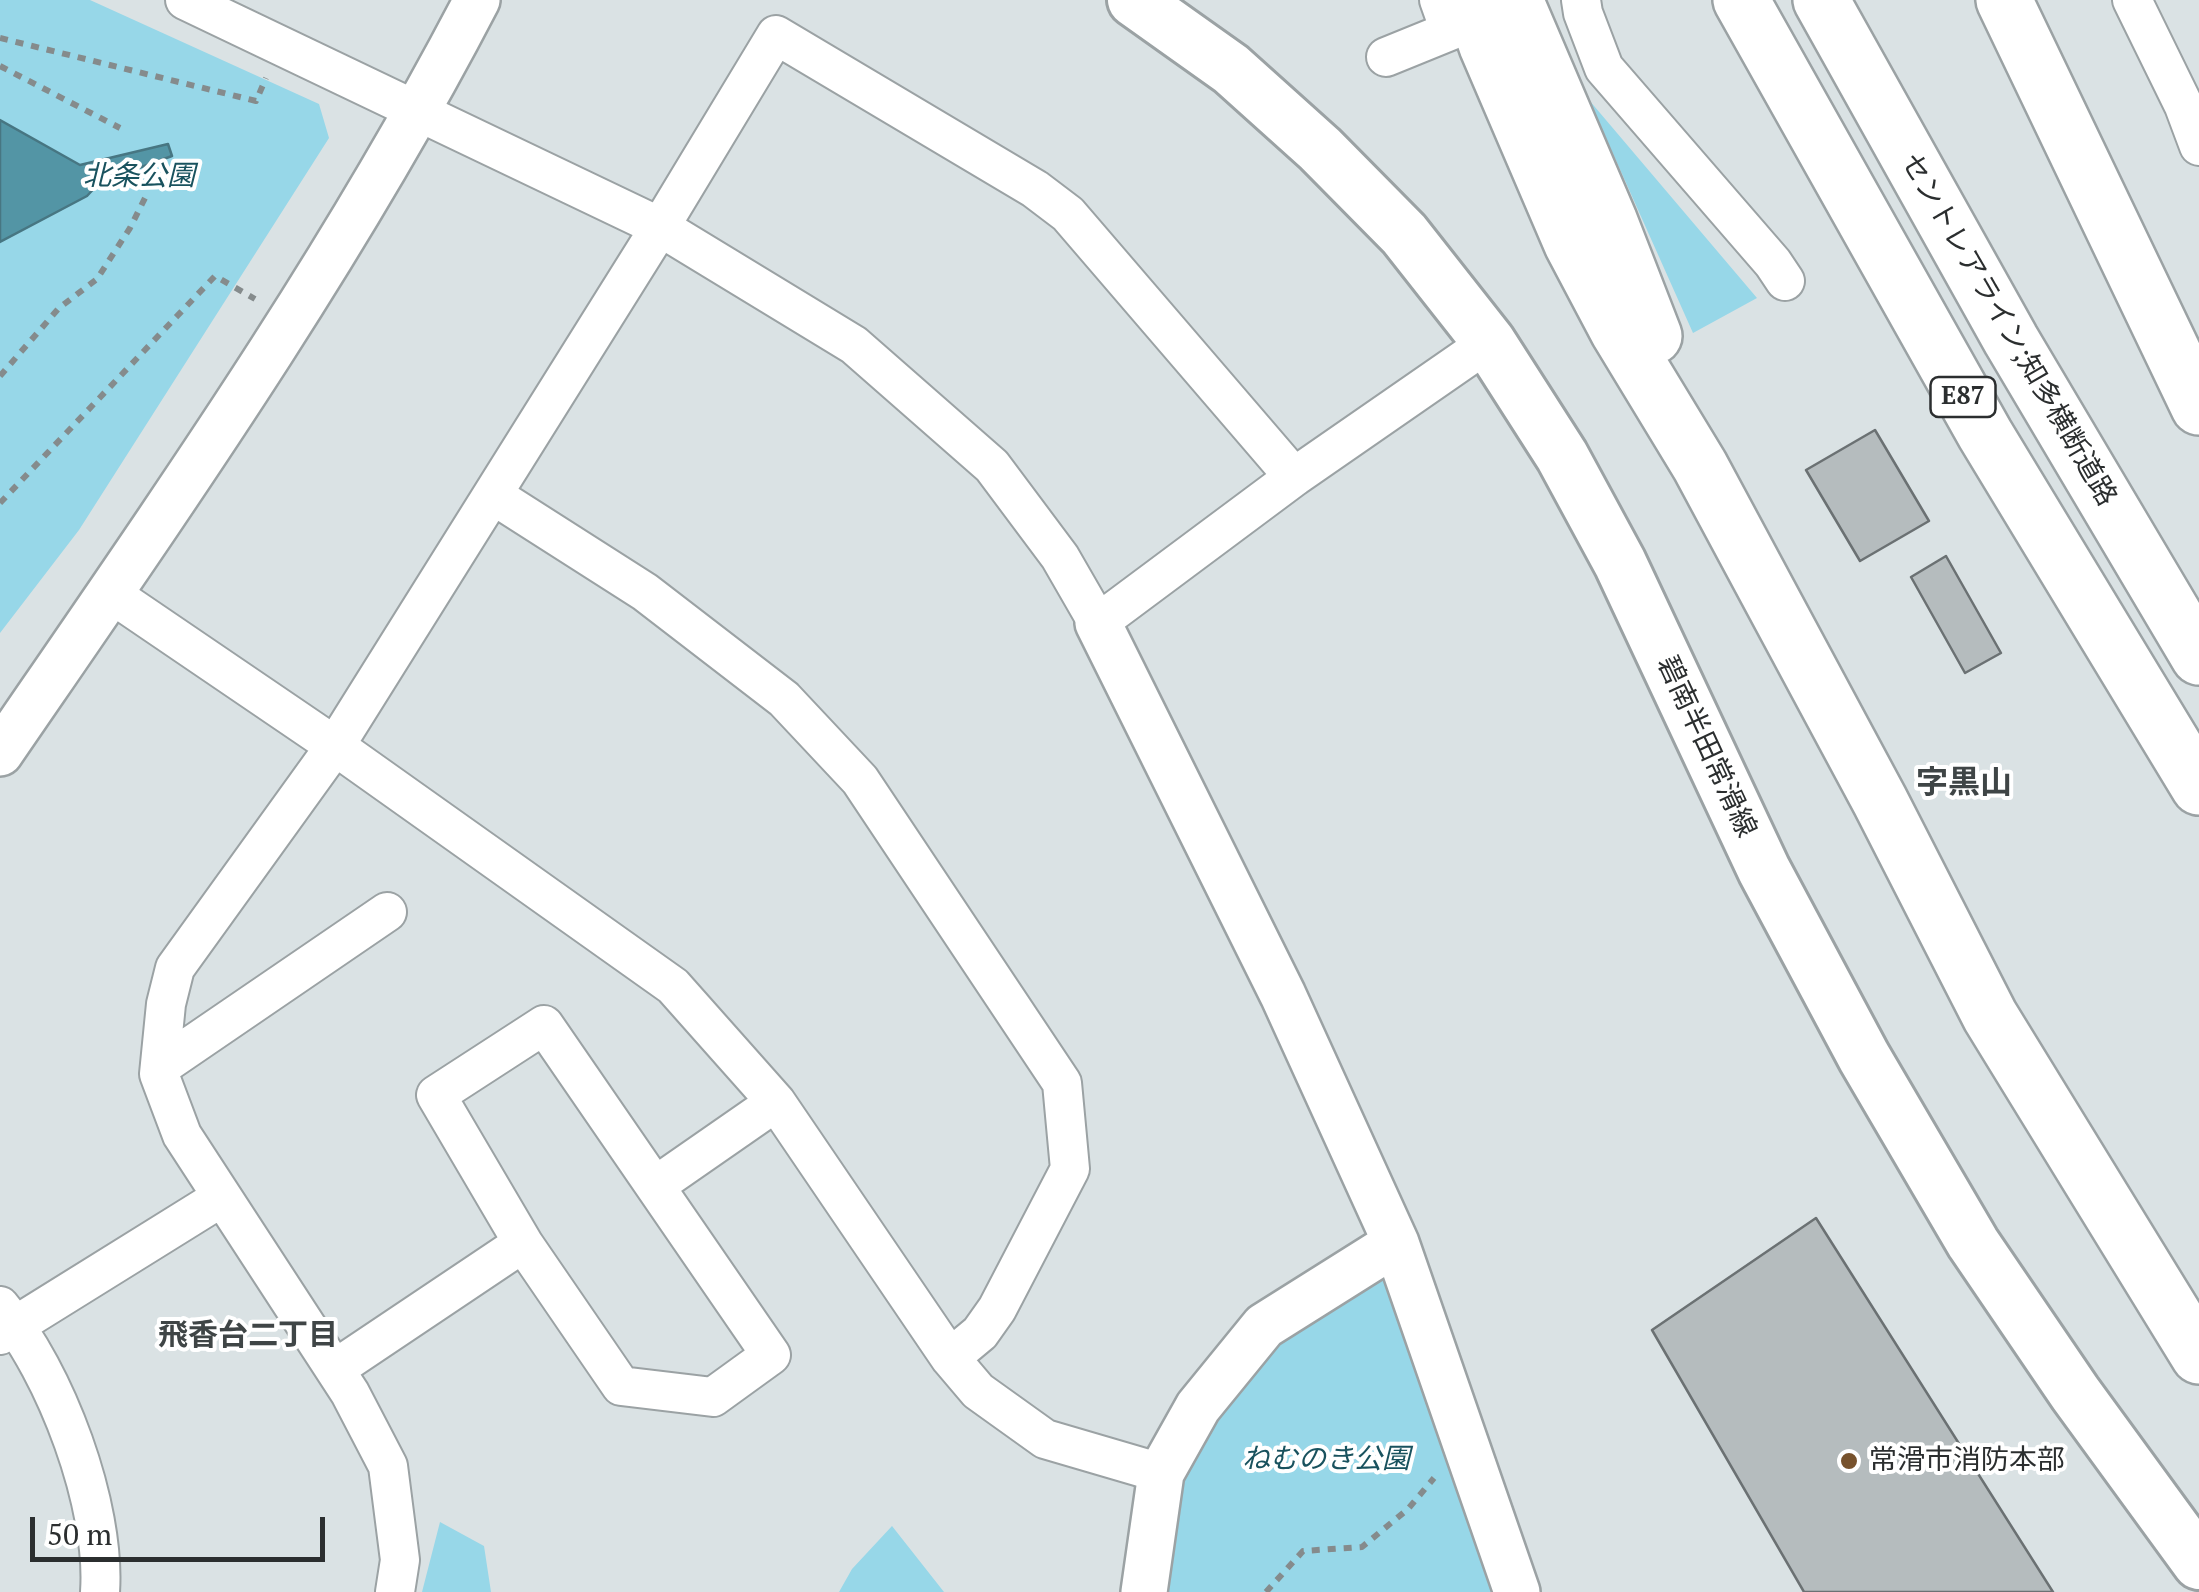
<!DOCTYPE html>
<meta charset="utf-8">
<style>
body{margin:0}
#map{position:relative;width:2199px;height:1592px;overflow:hidden;background:#dae2e4;font-family:"PT Serif",serif}
canvas{display:block}
.scale{position:absolute;left:30px;top:1517px;width:295px;height:45px;box-sizing:border-box;border:5px solid #2b2e2f;border-top:0;padding-left:12px;font-size:30px;line-height:35px;white-space:nowrap;color:#2b2e2f;-webkit-text-stroke:8px #fff;paint-order:stroke}
</style>
<div id="map">
<canvas width="2199" height="1592"></canvas>
<div class="scale">50 m</div>
</div>
<script>
const c = document.querySelector('canvas').getContext('2d');
c.lineJoin = 'round';
function fillPath(path, color) { c.fillStyle = color; c.fill(path, 'evenodd'); }
function trace(path, color, width, dash) { c.strokeStyle = color; c.lineWidth = width; c.lineCap = dash ? 'butt' : 'round'; c.setLineDash(dash || []); c.stroke(path); }
function write(font, color, halo, rows, align = 'center') {
  c.font = font + ' "PT Serif","Noto Sans JP",serif'; c.lineWidth = 8; c.setLineDash([]); c.textBaseline = 'middle'; c.strokeStyle = halo; c.fillStyle = color; for (const [text, x, y, turn = 0] of rows) {
    c.save(); c.translate(x, y); c.rotate((+turn || 0) * Math.PI / 180); c.textAlign = isNaN(turn) ? turn : align; if (halo) c.strokeText(text, 0, 0); c.fillText(text, 0, 0); c.restore();
  }
}
const green = new Path2D(`
 M0 0H90L319 104 329 138 79 530 0 633Z
 M1589 100 1757 298 1693 333Z
 M1396 1243 1517 1592H1144L1198 1407Z
 M440 1522 484 1546 491 1592H422Z
 M892 1526 944 1592H839L852 1569Z`);
const water = new Path2D(`
 M0 120 80 165 168 144 172 156 100 182 87 196 0 242Z`);
const building = new Path2D(`
 M1875 430 1929 521 1860 561 1806 470Z
 M1946 556 2001 653 1965 673 1911 577Z
 M1816 1218 2053 1592H1804L1652 1330Z`);
const path = new Path2D(`
 M0 38 256 101 266 78
 M0 66 120 128
 M0 376 59 308 97 279 130 228 147 194
 M0 503 215 276 255 299
 M1266 1592 1303 1551 1362 1547 1408 1509 1434 1478`);
const minor = new Path2D(`
 M185 0 660 227 854 345 992 466 1060 557 1098 623 1294 477 1489 342
 M1581 0 1583 13 1604 68 1773 263 1785 281
 M2132 0 2184 106 2199 146
 M1386 57 1450 31 1439 0
 M493 495 645 592 784 699 860 780 1062 1083 1070 1169 997 1309 980 1333 950 1358
 M110 593 335 746 673 986 776 1102 950 1358 978 1391 1045 1439 1161 1473
 M160 1067 387 912
 M655 1186 776 1102
 M0 1306C56 1372 106 1506 100 1592
 M0 1335 222 1197
 M335 1369 523 1243 436 1095 544 1025 771 1355 713 1397 621 1386 523 1243
 M395 1592 400 1560 388 1466 350 1393 182 1135 159 1074 166 1004 175 968 335 746 660 227 776 35 1035 189 1068 214 1294 477`);
const tertiary = new Path2D(`
 M1098 623 1283 995 1396 1243 1517 1592
 M0 753C168 508 340 264 477 0
 M1144 1592 1161 1473 1198 1407 1264 1326 1396 1243`);
const secondary = new Path2D(`
 M1134 0 1231 69 1320 149 1404 234 1489 342 1562 456 1620 563 1764 870 1864 1057 1973 1243 2075 1393 2199 1563`);
const motorway = new Path2D(`
 M1471 0 1487 46 1572 244 1618 331 1700 466 1880 801 1990 1016 2199 1356
 M1515 0 1609 220 1654 336
 M1741 0 1985 434 2199 787
 M1821 0 2011 340 2199 657
 M2004 0 2199 407`);
const markers = [
 [1849,1461,10,"#77522d"]
];
const shields = [
 [1963,397,65]
];
const shieldNames = [
 ["E87",1963,397]
];
const parkNames = [
 ["北条公園",139,177],
 ["ねむのき公園",1326,1460]
];
const streetNames = [
 ["セントレアライン;知多横断道路",2008,330,60],
 ["碧南半田常滑線",1706,747,65]
];
const poiNames = [
 ["常滑市消防本部",1869,1461]
];
const neighbourhoodNames = [
 ["飛香台二丁目",248,1336]
];
const quarterNames = [
 ["字黒山",1964,784]
];
fillPath(green, '#97d7e8');
fillPath(water, '#5395a5');
trace(water, '#477682', 2.5);
fillPath(building, '#b5bcbe');
trace(building, '#6b7173', 2.5);
trace(minor, '#9ba2a4', 42);
trace(tertiary, '#9ba2a4', 50);
trace(secondary, '#9ba2a4', 58);
trace(motorway, '#9ba2a4', 60);
trace(path, '#858b8c', 6, [8, 8]);
trace(minor, '#fff', 38);
trace(tertiary, '#fff', 45);
trace(secondary, '#fff', 52);
trace(motorway, '#fff', 55);
for (const [x, y, r, color] of markers) { const dot = new Path2D(); dot.arc(x, y, r, 0, 2 * Math.PI); c.fillStyle = color; c.fill(dot); trace(dot, '#fff', 4); }
for (const [x, y, w] of shields) { const box = new Path2D(); box.roundRect(x - w / 2, y - 20, w, 40, 8); c.fillStyle = '#fff'; c.fill(box); trace(box, '#2b2e2f', 2.5); }
write('bold 25px', '#2b2e2f', null, shieldNames);
write('italic 28px', '#19525e', '#fff', parkNames);
write('28px', '#2b2e2f', '#fff', streetNames);
write('28px', '#2b2e2f', '#fff', poiNames, 'left');
write('bold 30px', '#3f4546', '#fff', neighbourhoodNames);
write('bold 32px', '#3f4546', '#fff', quarterNames);
</script>
